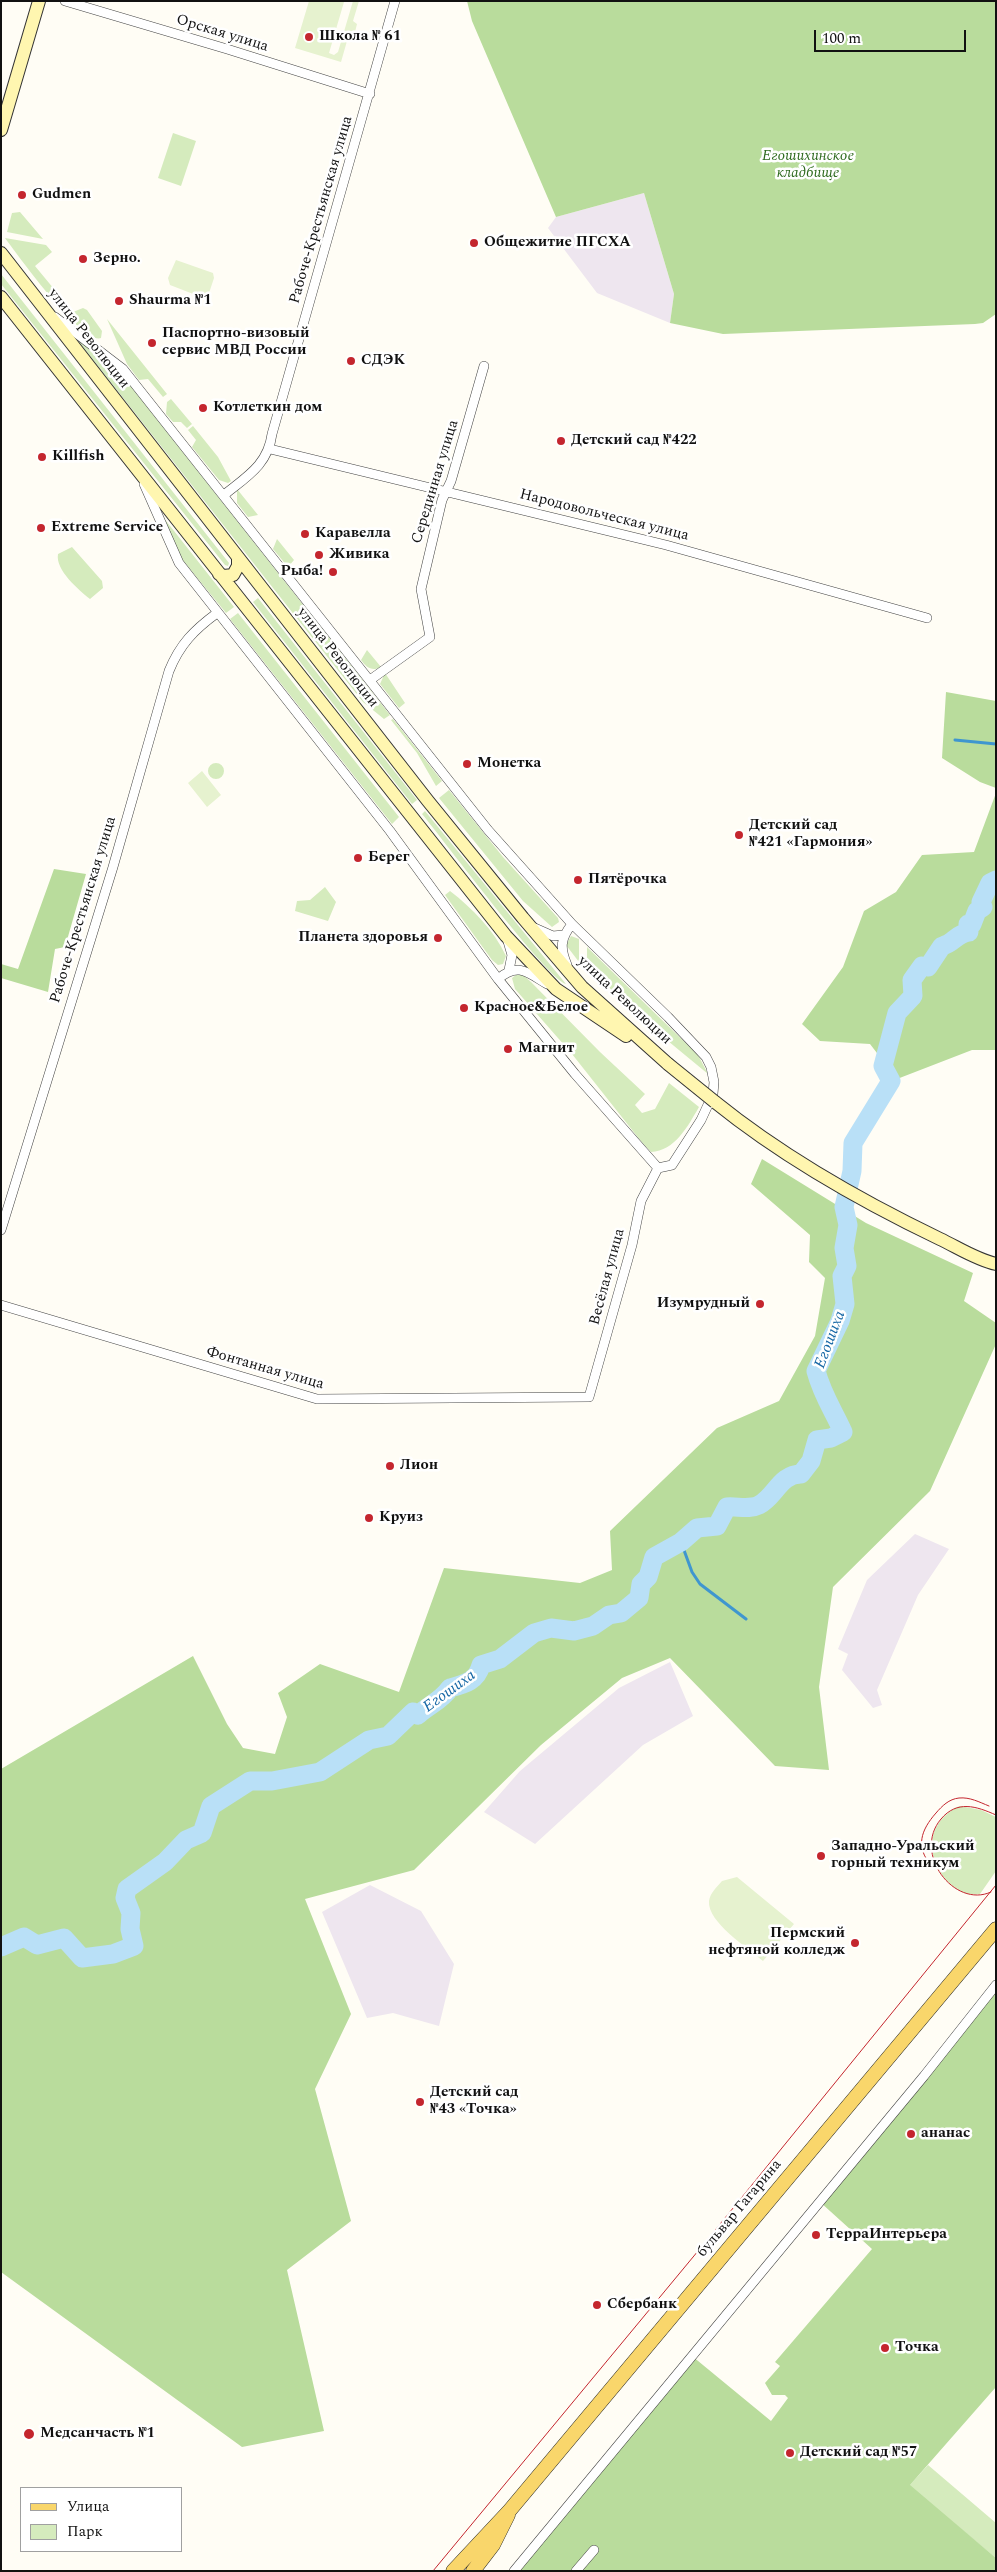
<!DOCTYPE html>
<meta charset="utf-8">
<style>
body{margin:0}
#map{position:relative;width:997px;height:2572px;overflow:hidden;background:#fffdf5;font-family:Spectral,serif}
canvas{display:block}
.frame{position:absolute;inset:0;border:2px solid #111;pointer-events:none}
.legend{position:absolute;left:20px;top:2487px;width:162px;height:65px;box-sizing:border-box;background:#fff;border:1px solid #a0a0a0;margin:0;padding:6px 9px;list-style:none;font-size:15px;color:#111}
.legend li{display:flex;align-items:center;gap:10px;height:25px}
.legend b{width:25px;border:1px solid #a0a0a0}
.scale{position:absolute;left:814px;top:30px;width:152px;height:22px;box-sizing:border-box;border:2px solid #111;border-top:0;padding-left:6px;font-size:15px;line-height:18px;white-space:nowrap;color:#111;-webkit-text-stroke:4px #fff;paint-order:stroke}
</style>
<div id="map">
<canvas width="997" height="2572"></canvas>
<div class="frame"></div>
<ul class="legend">
<li><b style="height:6px;background:#f9d66b"></b>Улица</li>
<li><b style="height:14px;background:#d5ebbd"></b>Парк</li>
</ul>
<div class="scale">100 m</div>
</div>
<script>
const c = document.querySelector('canvas').getContext('2d');
c.lineJoin = 'round';
function fillPath(path, color) { c.fillStyle = color; c.fill(path, 'evenodd'); }
function trace(path, color, width, dash) { c.strokeStyle = color; c.lineWidth = width; c.lineCap = dash ? 'butt' : 'round'; c.setLineDash(dash || []); c.stroke(path); }
function write(font, color, halo, rows, align = 'center') {
  c.font = font + ' Spectral,serif'; c.lineWidth = 5; c.setLineDash([]); c.textBaseline = 'middle'; c.strokeStyle = halo; c.fillStyle = color; for (const [text, x, y, turn = 0] of rows) {
    c.save(); c.translate(x, y); c.rotate((+turn || 0) * Math.PI / 180); c.textAlign = isNaN(turn) ? turn : align; if (halo) c.strokeText(text, 0, 0); c.fillText(text, 0, 0); c.restore();
  }
}
const industrial = new Path2D(`
 M644 193 674 294 670 323 597 293 548 228 556 217Z
 M915 1534 949 1549 918 1595 877 1690 882 1705 873 1708 842 1670 848 1654 838 1649 867 1580Z
 M670 1662 693 1716 643 1745 535 1844 484 1812 520 1771 619 1688Z
 M370 1885 421 1911 454 1964 439 2026 393 2013 367 2018 322 1912Z`);
const green = new Path2D(`
 M173 133 196 141 181 186 158 178Z
 M20 212 43 239 7 232 12 213Z
 M5 238 46 245 52 252 35 266 73 312 83 308 87 310 102 331 101 338C82 345 17 254 5 238Z
 M1 274 229 563 228 566 225 565 1 284Z
 M107 319 167 394 163 397 148 379 139 380 127 364Z
 M75 337 122 375 390 715 384 719 363 702Z
 M171 399 192 424 187 428 181 422H173L166 414 167 402Z
 M193 426 218 457 231 481 228 483 219 480 192 447 196 440 188 430Z
 M237 489 258 515 248 517 237 503Z
 M163 517 234 607 226 613 181 558Z
 M277 539 294 560 288 567 273 549Z
 M72 547 102 581 103 588 90 599C79 590 55 570 58 554Z
 M258 598 417 800 412 804 253 602Z
 M238 613 399 817 392 824 230 619Z
 M367 650 381 667C372 672 366 667 361 660Z
 M385 673 405 703 399 708 380 684Z
 M393 719 442 781 436 786 417 753 391 720Z
 M208 771a8 8 0 1 1 16 0a8 8 0 1 1-16 0Z
 M449 790 503 857 558 918 559 922 552 927 523 901 439 798Z
 M425 811 566 984C547 979 442 838 422 814Z
 M325 887 336 902 328 921 295 911 297 901 310 900Z
 M450 891C472 908 494 930 506 956L503 964 498 965 492 960 445 895Z
 M571 936 579 939V962L566 945Z
 M587 947 698 1055 708 1074 645 1022 594 973 587 962Z
 M516 975H523L531 982 600 1052 645 1094 635 1105 642 1113 655 1109 669 1083 699 1107C688 1126 675 1151 651 1152L640 1140 572 1054 515 989 512 978Z
 M960 1806 981 1810 996 1817V1871L980 1894C947 1900 911 1844 947 1814 952 1810 954 1808 960 1806Z
 M928 2465 996 2523V2558L909 2486Z`);
const forest = new Path2D(`
 M467 1H996V314L983 323 975 324 723 334 670 323 674 294 644 193 556 217 472 21Z
 M946 692 996 701V788L980 782 942 758Z
 M996 793V1050H972L897 1079 870 1044 820 1041 802 1024 843 967 864 911 896 892 922 855 974 852Z
 M54 869 86 874 65 947 55 949 48 992 1 978V964L18 969Z
 M762 1159 866 1223 973 1273 964 1301 996 1323V1344L930 1491 833 1587 819 1687 829 1770 775 1766 670 1658 622 1678 541 1745 414 1870 305 1899 351 2014 315 2089 351 2221 287 2270 324 2431 242 2447 1 2272V1769L193 1656 227 1724 243 1748 275 1754 287 1717 278 1693 320 1664 399 1692 444 1568 580 1583 612 1570 610 1531 717 1428 779 1401 815 1336 825 1278 809 1262 810 1235 751 1184Z
 M996 1985V2387L910 2485 996 2558V2571H514L692 2356 771 2421 788 2398 785 2395H772L765 2383 780 2366 775 2362 872 2249 820 2202Z`);
const pitch = new Path2D(`
 M309 1 344 2 329 53 334 55 338 52 353 1H359L353 21 357 24 353 40 347 41 341 62 295 48Z
 M176 260 213 273 214 278 208 296 201 297 170 285 168 278Z
 M202 771 221 795 207 807 188 783Z
 M737 1877 794 1924 763 1961C748 1948 707 1922 709 1901 710 1893 717 1887 722 1881Z`);
const stream = new Path2D(`
 M955 740 996 744
 M681 1542 692 1572 700 1584 746 1619`);
const river = new Path2D(`
 M1 1947 24 1937 37 1945 64 1938 82 1958 113 1954 134 1946 130 1929 131 1913 125 1898 127 1889 165 1862 186 1840 202 1833 211 1806 250 1781H272L320 1772 369 1740 388 1736 413 1712 418 1715C429 1705 441 1701 450 1688 465 1684 477 1681 481 1665L500 1659 534 1633 551 1628 574 1631 593 1626 609 1615 621 1613 639 1598 641 1584 648 1577 654 1557 681 1542 697 1528 717 1526 727 1507C737 1506 749 1510 759 1505 775 1497 780 1474 801 1474L811 1461 817 1440 831 1438 843 1432C833 1410 822 1394 816 1371L840 1321 845 1304 842 1276 847 1266 844 1248 848 1225 844 1207 852 1171 853 1143 891 1081 883 1066 897 1013 913 996 912 980 922 966 928 967 942 946C953 944 957 933 969 932L968 924H972L977 911 983 907 981 902 990 883 996 880`);
const minor = new Path2D(`
 M65 1 227 49 370 94
 M55 317 123 369 488 830 572 924 668 1017 706 1057 711 1067 714 1082 713 1094 701 1120 672 1165 658 1168
 M270 449 666 545 927 618
 M144 484 179 563 390 831 498 979 575 1074 658 1168
 M224 495C246 477 268 465 272 434L395 1
 M370 680 430 637 421 589 442 500 451 481 484 366
 M535 928 553 936 563 935
 M507 938 512 955 509 970
 M567 965C560 948 560 939 572 924
 M498 979C518 962 527 972 547 984
 M1 1230 113 867 169 671C180 644 194 630 217 613
 M1 1305 317 1399 589 1397 632 1245 641 1201 658 1168
 M514 2571 924 2076 996 1985
 M576 2571 594 2550`);
const secondary = new Path2D(`
 M1 130 39 1
 M1 253 428 801 523 918 582 987 668 1064
 M1 297 506 936 556 989 626 1036
 M219 574 224 576 233 575 238 566V558
 M715 1102C783 1157 861 1201 940 1239 957 1247 977 1260 996 1264`);
const primary = new Path2D(`
 M453 2571 510 2510 996 1929
 M473 2571 493 2545 508 2515`);
const tram = new Path2D(`
 M931 1865C915 1847 921 1830 936 1813 942 1806 949 1799 959 1798 970 1797 979 1802 989 1806
 M991 1892C954 1909 912 1853 941 1819 957 1800 976 1806 996 1815
 M433 2571 703 2245 996 1885`);
const secondaryBridge = new Path2D(`
 M668 1064 715 1102`);
const markers = [
 [309,37,5,"#c4262e"],
 [22,195,5,"#c4262e"],
 [474,243,5,"#c4262e"],
 [83,259,5,"#c4262e"],
 [119,301,5,"#c4262e"],
 [152,343,5,"#c4262e"],
 [351,361,5,"#c4262e"],
 [203,408,5,"#c4262e"],
 [561,441,5,"#c4262e"],
 [42,457,5,"#c4262e"],
 [41,528,5,"#c4262e"],
 [305,534,5,"#c4262e"],
 [319,555,5,"#c4262e"],
 [333,572,5,"#c4262e"],
 [467,764,5,"#c4262e"],
 [739,835,5,"#c4262e"],
 [358,858,5,"#c4262e"],
 [578,880,5,"#c4262e"],
 [438,938,5,"#c4262e"],
 [464,1008,5,"#c4262e"],
 [508,1049,5,"#c4262e"],
 [760,1304,5,"#c4262e"],
 [390,1466,5,"#c4262e"],
 [369,1518,5,"#c4262e"],
 [821,1856,5,"#c4262e"],
 [855,1943,5,"#c4262e"],
 [420,2102,5,"#c4262e"],
 [911,2134,5,"#c4262e"],
 [816,2235,5,"#c4262e"],
 [597,2305,5,"#c4262e"],
 [885,2348,5,"#c4262e"],
 [29,2434,6,"#c4262e"],
 [790,2453,5,"#c4262e"]
];
const streetNames = [
 ["Орская улица",222,34,17],
 ["Рабоче-Крестьянская улица",322,210,-74],
 ["улица Революции",88,339,52],
 ["Серединная улица",436,482,-73],
 ["Народовольческая улица",604,516,14],
 ["улица Революции",337,658,52],
 ["Рабоче-Крестьянская улица",84,910,-73],
 ["улица Революции",624,1001,43],
 ["Весёлая улица",608,1277,-75],
 ["Фонтанная улица",265,1369,16],
 ["бульвар Гагарина",740,2209,-50]
];
const poiNames = [
 ["Школа № 61",319,37],
 ["Gudmen",32,195],
 ["Общежитие ПГСХА",484,243],
 ["Зерно.",93,259],
 ["Shaurma №1",129,301],
 ["Паспортно-визовый",162,334],
 ["сервис МВД России",162,351],
 ["СДЭК",361,361],
 ["Котлеткин дом",213,408],
 ["Детский сад №422",571,441],
 ["Killfish",52,457],
 ["Extreme Service",51,528],
 ["Каравелла",315,534],
 ["Живика",329,555],
 ["Рыба!",323,572,"right"],
 ["Монетка",477,764],
 ["Детский сад",749,826],
 ["№421 «Гармония»",749,843],
 ["Берег",368,858],
 ["Пятёрочка",588,880],
 ["Планета здоровья",428,938,"right"],
 ["Красное&Белое",474,1008],
 ["Магнит",518,1049],
 ["Изумрудный",750,1304,"right"],
 ["Лион",400,1466],
 ["Круиз",379,1518],
 ["Западно-Уральский",831,1847],
 ["горный техникум",831,1864],
 ["Пермский",845,1934,"right"],
 ["нефтяной колледж",845,1951,"right"],
 ["Детский сад",430,2093],
 ["№43 «Точка»",430,2110],
 ["ананас",921,2134],
 ["ТерраИнтерьера",826,2235],
 ["Сбербанк",607,2305],
 ["Точка",895,2348],
 ["Медсанчасть №1",40,2434],
 ["Детский сад №57",800,2453]
];
const parkNames = [
 ["Егошихинское",808,157],
 ["кладбище",808,174]
];
const waterNames = [
 ["Егошиха",831,1340,-69],
 ["Егошиха",450,1692,-36]
];
fillPath(industrial, '#eee6ef');
fillPath(green, '#d5ebbd');
fillPath(forest, '#b9dc9c');
fillPath(pitch, '#e6f2cf');
trace(stream, '#3f96cf', 3);
trace(river, '#b9e0f7', 19);
trace(minor, '#444', 10);
trace(secondary, '#333', 14);
trace(primary, '#222', 15);
trace(minor, '#fff', 9);
trace(secondary, '#fff6b0', 12);
trace(primary, '#f9d66b', 14);
trace(tram, '#c4262e', 1);
trace(secondaryBridge, '#333', 14, []);
trace(secondaryBridge, '#fff6b0', 12);
for (const [x, y, r, color] of markers) { const dot = new Path2D(); dot.arc(x, y, r, 0, 2 * Math.PI); c.fillStyle = color; c.fill(dot); trace(dot, '#fff', 2); }
write('15px', '#111', '#fff', streetNames);
write('bold 15px', '#111', '#fff', poiNames, 'left');
write('italic 15px', '#2f6b1f', '#fff', parkNames);
write('italic 16px', '#1768a6', '#fff', waterNames);
</script>
